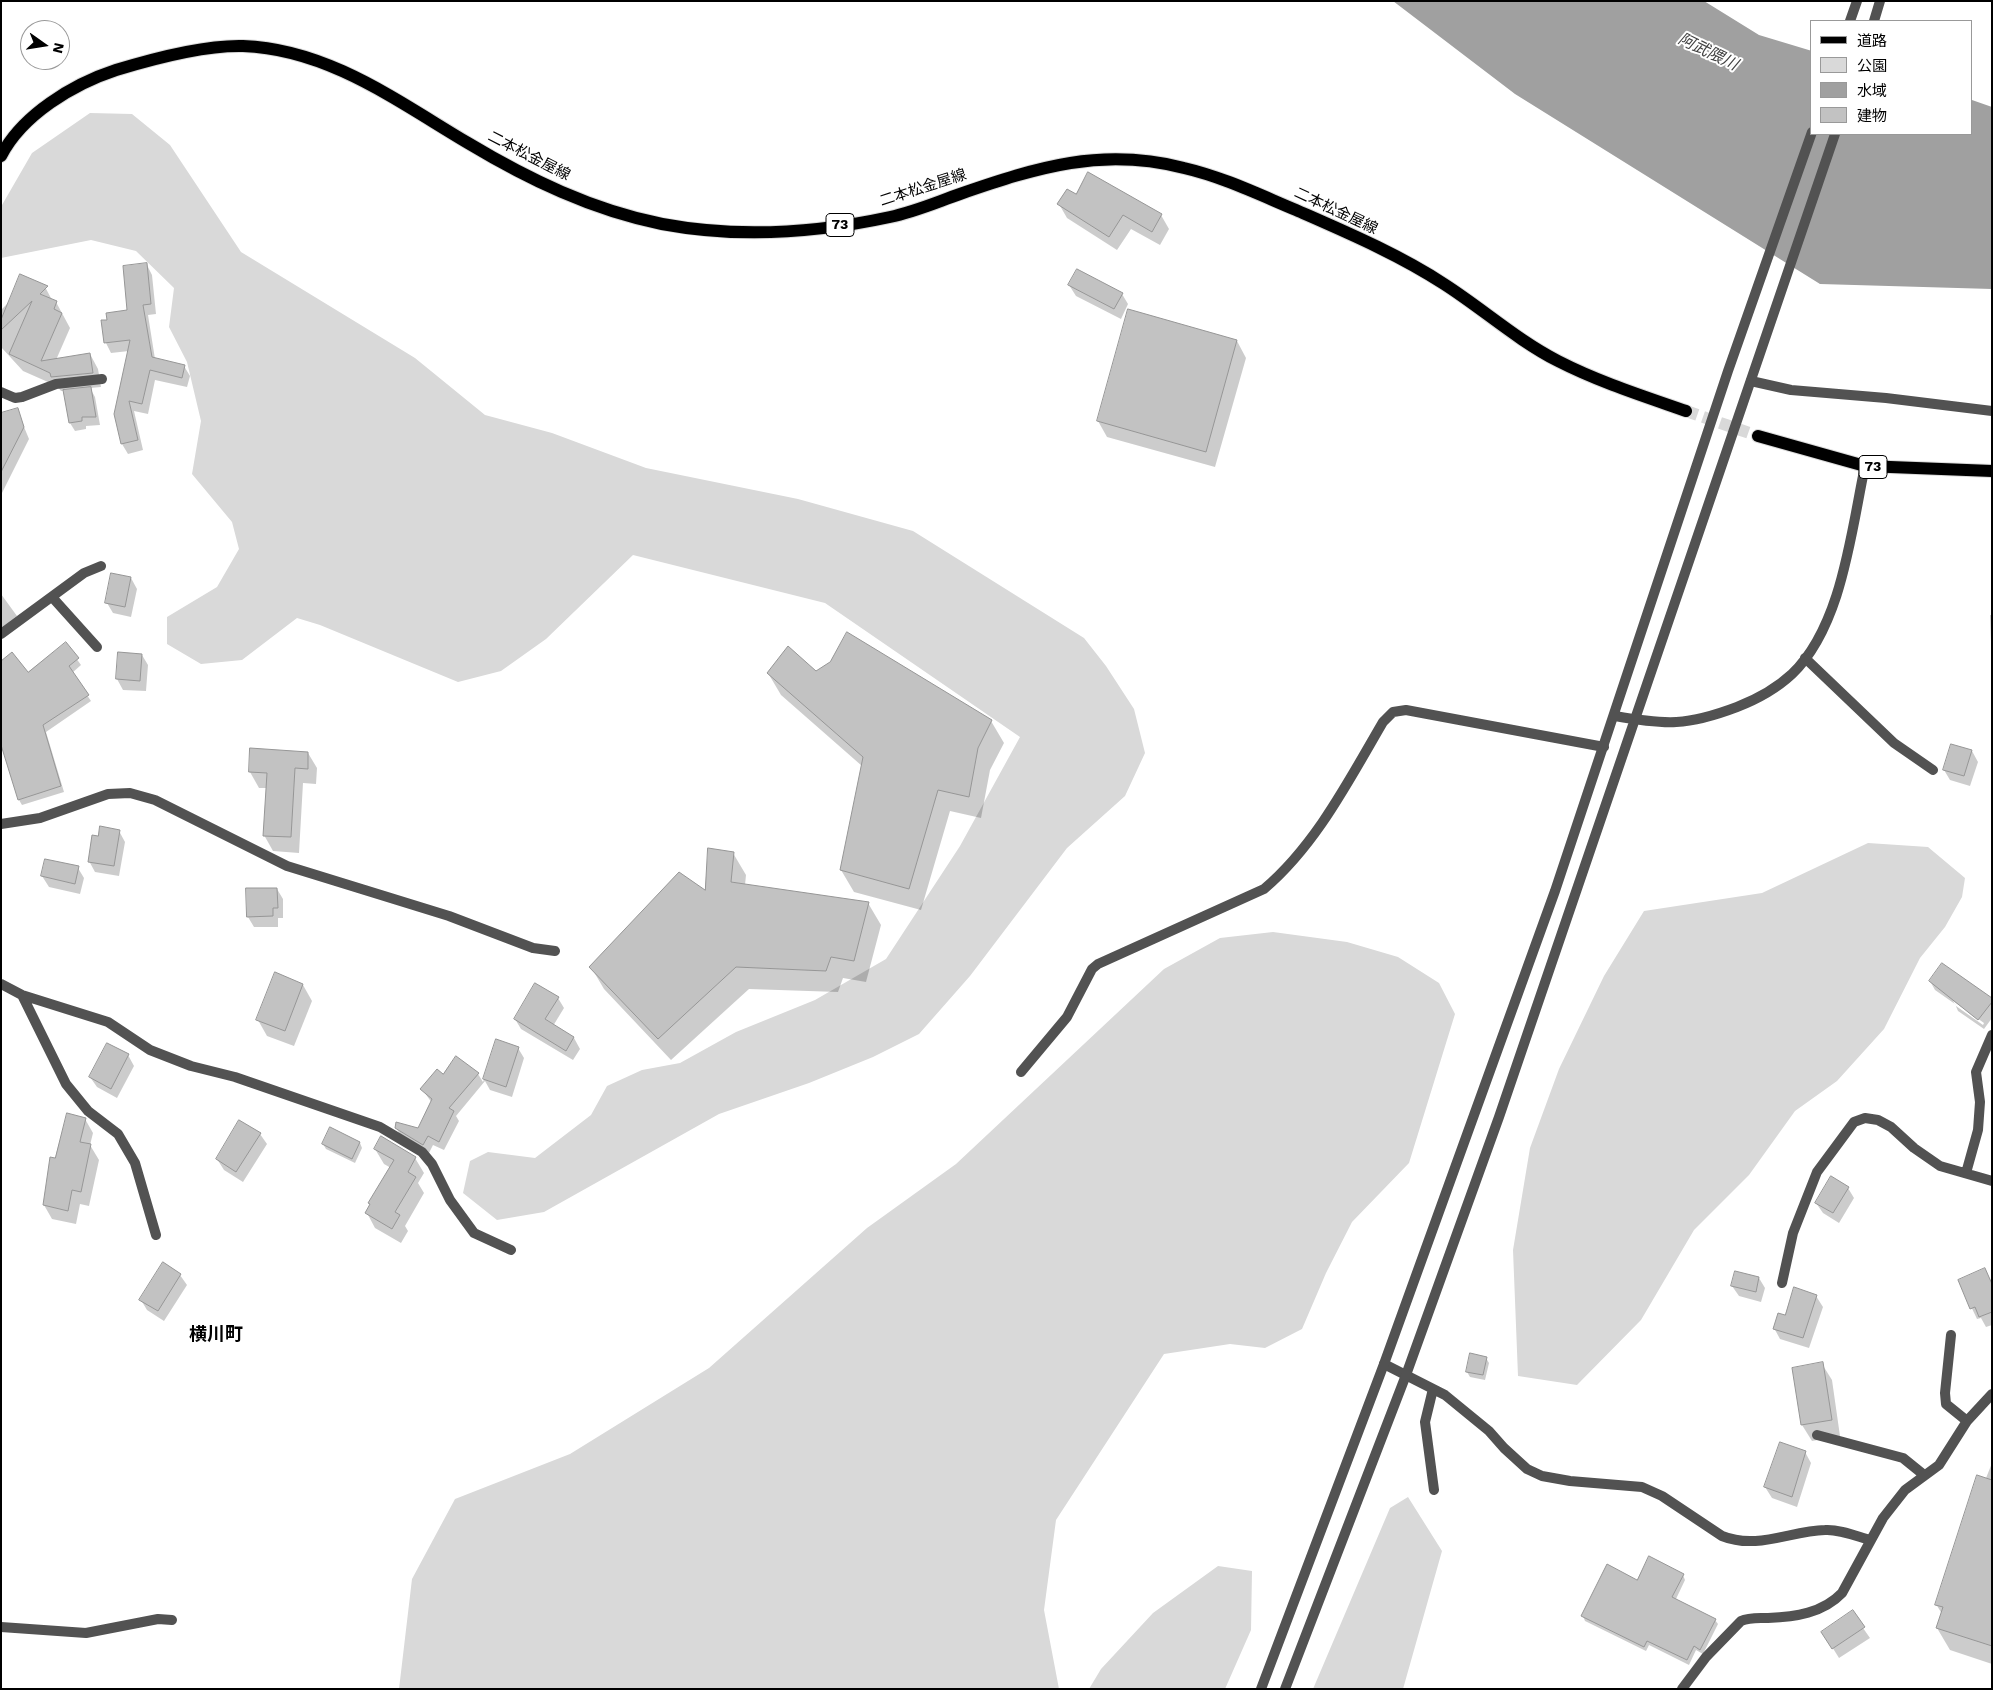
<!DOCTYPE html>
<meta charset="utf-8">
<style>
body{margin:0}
#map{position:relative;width:1993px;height:1690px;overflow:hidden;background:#fff;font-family:"Work Sans","Noto Sans JP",sans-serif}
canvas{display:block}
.frame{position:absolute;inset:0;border:2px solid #000;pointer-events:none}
.legend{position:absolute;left:1810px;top:20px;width:162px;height:115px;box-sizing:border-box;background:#fff;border:1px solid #999;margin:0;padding:6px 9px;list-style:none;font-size:15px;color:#000}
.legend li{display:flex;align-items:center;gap:10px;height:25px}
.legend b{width:25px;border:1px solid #999}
.north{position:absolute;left:20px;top:20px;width:50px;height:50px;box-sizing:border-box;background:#fff;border:1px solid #999;border-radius:50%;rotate:103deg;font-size:14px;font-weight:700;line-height:20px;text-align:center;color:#000}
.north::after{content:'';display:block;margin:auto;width:18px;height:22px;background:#000;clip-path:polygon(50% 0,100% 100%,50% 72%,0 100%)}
</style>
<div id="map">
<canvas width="1993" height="1690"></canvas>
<div class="frame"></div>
<ul class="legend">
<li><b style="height:6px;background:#000"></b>道路</li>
<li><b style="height:14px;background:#d9d9d9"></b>公園</li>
<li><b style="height:14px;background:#a0a0a0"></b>水域</li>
<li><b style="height:14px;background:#c2c2c2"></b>建物</li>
</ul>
<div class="north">N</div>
</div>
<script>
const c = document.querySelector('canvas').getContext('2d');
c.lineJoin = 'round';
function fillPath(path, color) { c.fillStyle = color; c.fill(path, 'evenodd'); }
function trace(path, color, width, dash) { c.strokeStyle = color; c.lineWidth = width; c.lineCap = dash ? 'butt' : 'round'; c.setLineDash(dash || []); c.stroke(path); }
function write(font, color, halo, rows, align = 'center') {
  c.font = font + ' "Work Sans","Noto Sans JP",sans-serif'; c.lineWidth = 4; c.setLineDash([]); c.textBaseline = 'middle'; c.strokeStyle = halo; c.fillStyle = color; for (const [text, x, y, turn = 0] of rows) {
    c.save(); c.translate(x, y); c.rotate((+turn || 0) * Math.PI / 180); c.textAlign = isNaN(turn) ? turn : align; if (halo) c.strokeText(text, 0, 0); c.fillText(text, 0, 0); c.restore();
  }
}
const green = new Path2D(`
 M90 113 132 114 170 145 241 252 415 358 485 415 552 433 646 468 798 499 913 531 1084 638 1106 666 1134 709 1145 753 1125 796 1067 848 970 976 919 1034 873 1057 809 1083 719 1114 544 1212 497 1220 463 1193 470 1161 488 1152 535 1158 591 1115 607 1086 642 1070 680 1063 736 1032 815 1000 886 959 960 846 1020 737 825 603 633 555 546 639 501 671 458 682 320 625 297 618 242 660 201 664 167 644V617L217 587 239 549 232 522 192 474 201 421 187 362 169 327 174 288 136 251 91 240 1 258 2 205 32 153Z
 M1868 843 1928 847 1965 878 1962 897 1945 927 1920 958 1884 1029 1837 1081 1795 1111 1749 1175 1694 1230 1641 1320 1577 1385 1518 1376 1513 1250 1530 1148 1559 1069 1604 976 1644 911 1762 893Z
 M1273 932 1347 942 1398 957 1439 983 1455 1014 1409 1163 1352 1222 1326 1273 1302 1329 1265 1348 1230 1344 1164 1354 1056 1520 1044 1610 1059 1689H399L412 1579 455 1499 570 1454 709 1368 867 1228 956 1164 1164 969 1220 938Z
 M1408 1497 1442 1551 1403 1689H1313L1390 1508Z
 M1218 1566 1252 1571 1251 1630 1225 1689H1089L1101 1669 1153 1613Z`);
const water = new Path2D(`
 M1393 1H1704L1759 35 1812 51V134H1972V100L1992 107V289L1820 284 1515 94Z`);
const shadow = new Path2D(`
 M1076 196 1161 215 1169 229 1160 245 1131 229 1117 250 1067 218 1059 204Z
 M147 265 152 275 156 314 148 315 155 359 184 366 190 376 187 387 155 380 148 414 134 411 143 450 128 454 122 444 115 413 129 351 111 353 106 343 108 321 128 311Z
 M44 285 52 300 56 302 70 328 56 360 90 354 98 369 101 387 90 388 95 397 100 425 86 426V429L75 431 70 423 65 391H61L57 386 23 371 1 347V310L10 301Z
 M1069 285 1122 294 1128 304 1121 319 1076 296Z
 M1129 311 1237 341 1246 358 1215 467 1107 437 1098 421Z
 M17 410 29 439 2 493 1 414Z
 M131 578 137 589 131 617 113 613 107 603Z
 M1 594 17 616 1 628Z
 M1990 615H1992V643L1991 642Z
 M66 644 81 665 72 673 91 701 46 732 64 792 22 805 19 800 27 674Z
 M142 655 148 665 146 691 123 690 117 679Z
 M768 673H816L991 721 1004 743 990 770 981 818 950 811 921 910 854 892 841 870 862 766 781 695Z
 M1972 751 1978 762 1970 786 1950 780 1944 770Z
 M308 753 317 768 316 784 303 783 299 853 273 851 264 835 267 788H259L250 772Z
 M119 831 125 842 119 876 95 872 89 861Z
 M733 853 746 875 745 885 868 903 881 925 866 982 843 978 838 992 749 989 671 1060 604 989 591 967 706 892Z
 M78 868 84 878 80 894 49 887 42 876Z
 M277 889 283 899V918H278V927H254L248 917Z
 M1930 981 1992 1000V1018L1984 1029 1958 1011 1955 1004 1935 990ZM1953 1001 1984 1023 1983 1025 1956 1006Z
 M303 985 312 1001 294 1046 267 1036 258 1020Z
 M558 998 564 1008 553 1026 574 1038 580 1049 573 1060 521 1029 515 1019Z
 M497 1041 518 1048 524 1058 512 1097 490 1090 485 1081 456 1116 459 1121 444 1150 433 1145 429 1153 402 1137 396 1128 418 1129 432 1103 422 1089 443 1076 456 1057 478 1074 483 1082Z
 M128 1055 134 1066 117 1098 97 1087 90 1077Z
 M85 1119 93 1133 90 1145 99 1160 89 1206 80 1204 76 1224 52 1219 44 1205 56 1160Z
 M239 1122 260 1134 267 1144 243 1182 224 1170 217 1159Z
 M331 1129 360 1143 362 1148 355 1163 326 1149 323 1144Z
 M375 1149 415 1158 424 1173 418 1183 424 1193 405 1226 408 1231 401 1243 375 1228 367 1213 391 1168 384 1164Z
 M1848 1188 1854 1198 1839 1223 1823 1213 1816 1203Z
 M1985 1270 1992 1283V1325L1986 1327 1981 1318 1977 1319 1959 1281Z
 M180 1275 187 1285 164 1321 147 1310 141 1300Z
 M1759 1278 1765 1288 1761 1302 1739 1296 1732 1286Z
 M1816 1296 1823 1307 1809 1348 1780 1339 1774 1328 1785 1317Z
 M1486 1358 1489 1363 1485 1380 1470 1377 1467 1372Z
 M1822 1364 1832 1380 1840 1436 1812 1441 1802 1425Z
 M1805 1452 1811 1463 1797 1507 1772 1498 1765 1487Z
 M1992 1463V1664L1950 1650 1937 1628 1942 1614 1936 1604Z
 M1683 1575 1685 1580 1676 1599 1715 1620 1718 1624 1703 1654 1696 1650 1689 1665 1649 1645 1646 1651 1585 1621 1583 1616Z
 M1863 1628 1870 1638 1839 1658 1829 1642Z`);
const building = new Path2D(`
 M1088 172 1162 214 1152 232 1123 215 1109 237 1057 204 1067 189 1076 194Z
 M147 263 151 304 143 305 152 357 185 365 182 378 150 370 142 404 129 401 138 440 121 444 114 414 130 340 104 343 101 320H107L106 313 127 310 123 266Z
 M1077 269 1123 293 1114 309 1068 285Z
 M20 274 48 286 40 294 57 301 54 309 62 313 41 361 90 353 93 373 51 377 50 373 9 354 32 301 1 330V320Z
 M1128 309 1237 340 1206 452 1097 421Z
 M91 387 96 417H82V421L69 423 63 390Z
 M18 408 24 427 1 472V413Z
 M111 573 131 577 125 607 105 603Z
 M847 632 992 720 978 748 969 797 938 790 909 889 840 870 863 757 767 673 788 646 816 671 830 662Z
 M66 642 79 658 69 666 89 695 43 725 61 786 18 800 1 745V661L12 652 28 672Z
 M118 652 142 654 140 681 116 679Z
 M1951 744 1972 750 1964 776 1943 770Z
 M250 748 308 752V769L295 768 291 837 263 836 267 773 249 772Z
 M100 826 120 830 114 866 88 862 92 835 98 836Z
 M708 848 734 852 731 882 869 902 854 961 831 957 826 971 736 967 658 1039 589 967 679 872 705 890Z
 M45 859 79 866 75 884 41 876Z
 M246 888H277L278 908H273V916L247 917Z
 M1942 963 1992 998V1002L1978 1020 1929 981Z
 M275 972 303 984 285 1031 256 1020Z
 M535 983 559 997 545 1019 574 1037 566 1051 514 1019Z
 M496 1039 519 1047 506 1087 483 1079Z
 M107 1043 129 1054 111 1089 89 1077Z
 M456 1056 479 1073 449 1108 454 1111 439 1142 428 1136 423 1145 395 1128 396 1122 418 1128 432 1099 420 1089 437 1069 443 1074Z
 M67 1113 86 1118 80 1142 91 1144 81 1192 72 1190 68 1211 43 1205 50 1157 55 1158Z
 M239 1120 261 1133 236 1172 216 1159Z
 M330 1127 360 1142 352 1159 322 1144Z
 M381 1136 416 1157 408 1172 416 1177 395 1212 400 1215 392 1229 365 1213 370 1204 368 1203 394 1160 374 1149Z
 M1831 1176 1849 1187 1833 1213 1815 1203Z
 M163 1262 181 1274 158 1311 139 1300Z
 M1985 1268 1992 1284V1312L1979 1317 1975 1307 1970 1309 1958 1280Z
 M1735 1271 1759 1277 1756 1292 1731 1286Z
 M1794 1287 1817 1295 1803 1338 1773 1329 1778 1313 1785 1315Z
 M1470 1353 1487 1357 1483 1375 1466 1372Z
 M1823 1362 1832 1420 1801 1425 1792 1368Z
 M1780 1442 1806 1451 1792 1497 1764 1487Z
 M1977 1475 1992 1480V1646L1936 1628 1943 1607 1935 1605Z
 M1649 1556 1684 1574 1672 1597 1716 1619 1700 1650 1694 1646 1687 1660 1647 1641 1644 1647 1581 1616 1607 1564 1637 1580Z
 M1853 1610 1865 1627 1832 1649 1821 1632Z`);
const primaryTunnel = new Path2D(`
 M1686 411 1758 436`);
const minor = new Path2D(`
 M1751 381 1791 390 1886 398 1992 411
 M1 392 15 398 22 397 56 384 102 379
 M52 597 97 647
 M1 634 84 573 101 566
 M1805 658 1894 743 1933 770
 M1 824 40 818 108 794 130 793 155 800 287 866 449 916 533 948 555 951
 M1 984 22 995 108 1022 150 1050 191 1066 235 1077 380 1127 422 1152 432 1164 450 1200 474 1233 511 1250
 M22 995 66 1084 88 1111 118 1134 135 1163 156 1235
 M1021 1072 1067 1017 1092 969 1098 964 1264 889C1316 845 1349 780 1383 722L1393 712 1406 710 1604 747
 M1966 1173 1978 1130 1980 1102 1976 1072 1992 1035
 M1782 1283 1793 1233 1817 1172 1854 1122 1865 1118 1878 1120 1891 1127 1914 1148 1940 1166 1992 1181
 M1951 1335 1945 1393 1946 1404 1967 1421
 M1384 1364 1445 1395 1489 1431 1504 1448 1527 1469 1542 1476 1570 1481 1642 1487 1662 1496 1722 1536C1757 1550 1790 1531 1825 1530 1839 1529 1856 1536 1870 1540
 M1433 1389 1425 1422 1434 1490
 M1817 1435 1903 1458 1924 1475
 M1 1627 86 1633 158 1619 172 1620
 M1682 1689 1706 1657 1741 1621C1749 1617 1759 1618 1768 1618 1795 1617 1823 1613 1842 1593L1883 1518 1905 1490 1939 1465 1967 1421 1992 1394`);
const tertiary = new Path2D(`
 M1850 21 1857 1
 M1874 21 1880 1
 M1615 716C1666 725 1687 726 1737 707 1755 700 1777 688 1792 674 1842 626 1851 532 1865 466
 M1261 1689 1384 1364 1555 891 1728 371 1812 132
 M1285 1689 1406 1375 1499 1117 1835 134`);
const primary = new Path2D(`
 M1 156C22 115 73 84 116 70 152 59 206 45 243 46 328 49 397 101 468 143 528 179 592 210 662 224 737 238 816 233 890 217 914 212 937 202 960 194 1038 167 1102 147 1184 168 1223 177 1260 195 1296 210 1346 232 1398 254 1444 284 1483 309 1517 340 1558 361 1599 382 1643 396 1686 411
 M1758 436 1865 466 1992 471`);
const shields = [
 [840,225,28],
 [1873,467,28]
];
const shieldNames = [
 ["73",840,225],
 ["73",1873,467]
];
const streetNames = [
 ["二本松金屋線",529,156,27],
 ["二本松金屋線",923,188,-18],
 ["二本松金屋線",1336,211,25]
];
const waterNames = [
 ["阿武隈川",1708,52,26]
];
const quarterNames = [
 ["横川町",216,1335]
];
fillPath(green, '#d9d9d9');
fillPath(water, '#a0a0a0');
fillPath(shadow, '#0003');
fillPath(building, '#c2c2c2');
trace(building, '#969696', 1);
trace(primaryTunnel, '#d9d9d9', 12, [12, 6]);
trace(primary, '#dbdbdb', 14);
trace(minor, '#525252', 10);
trace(tertiary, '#525252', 10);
trace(primary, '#000', 12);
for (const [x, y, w] of shields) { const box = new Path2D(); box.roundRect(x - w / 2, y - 11.5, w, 23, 4); c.fillStyle = '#fff'; c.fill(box); trace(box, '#000', 1); }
write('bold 14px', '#000', null, shieldNames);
write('15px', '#000', '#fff', streetNames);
write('italic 16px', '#414141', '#fff', waterNames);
write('bold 18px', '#000', '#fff', quarterNames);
</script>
